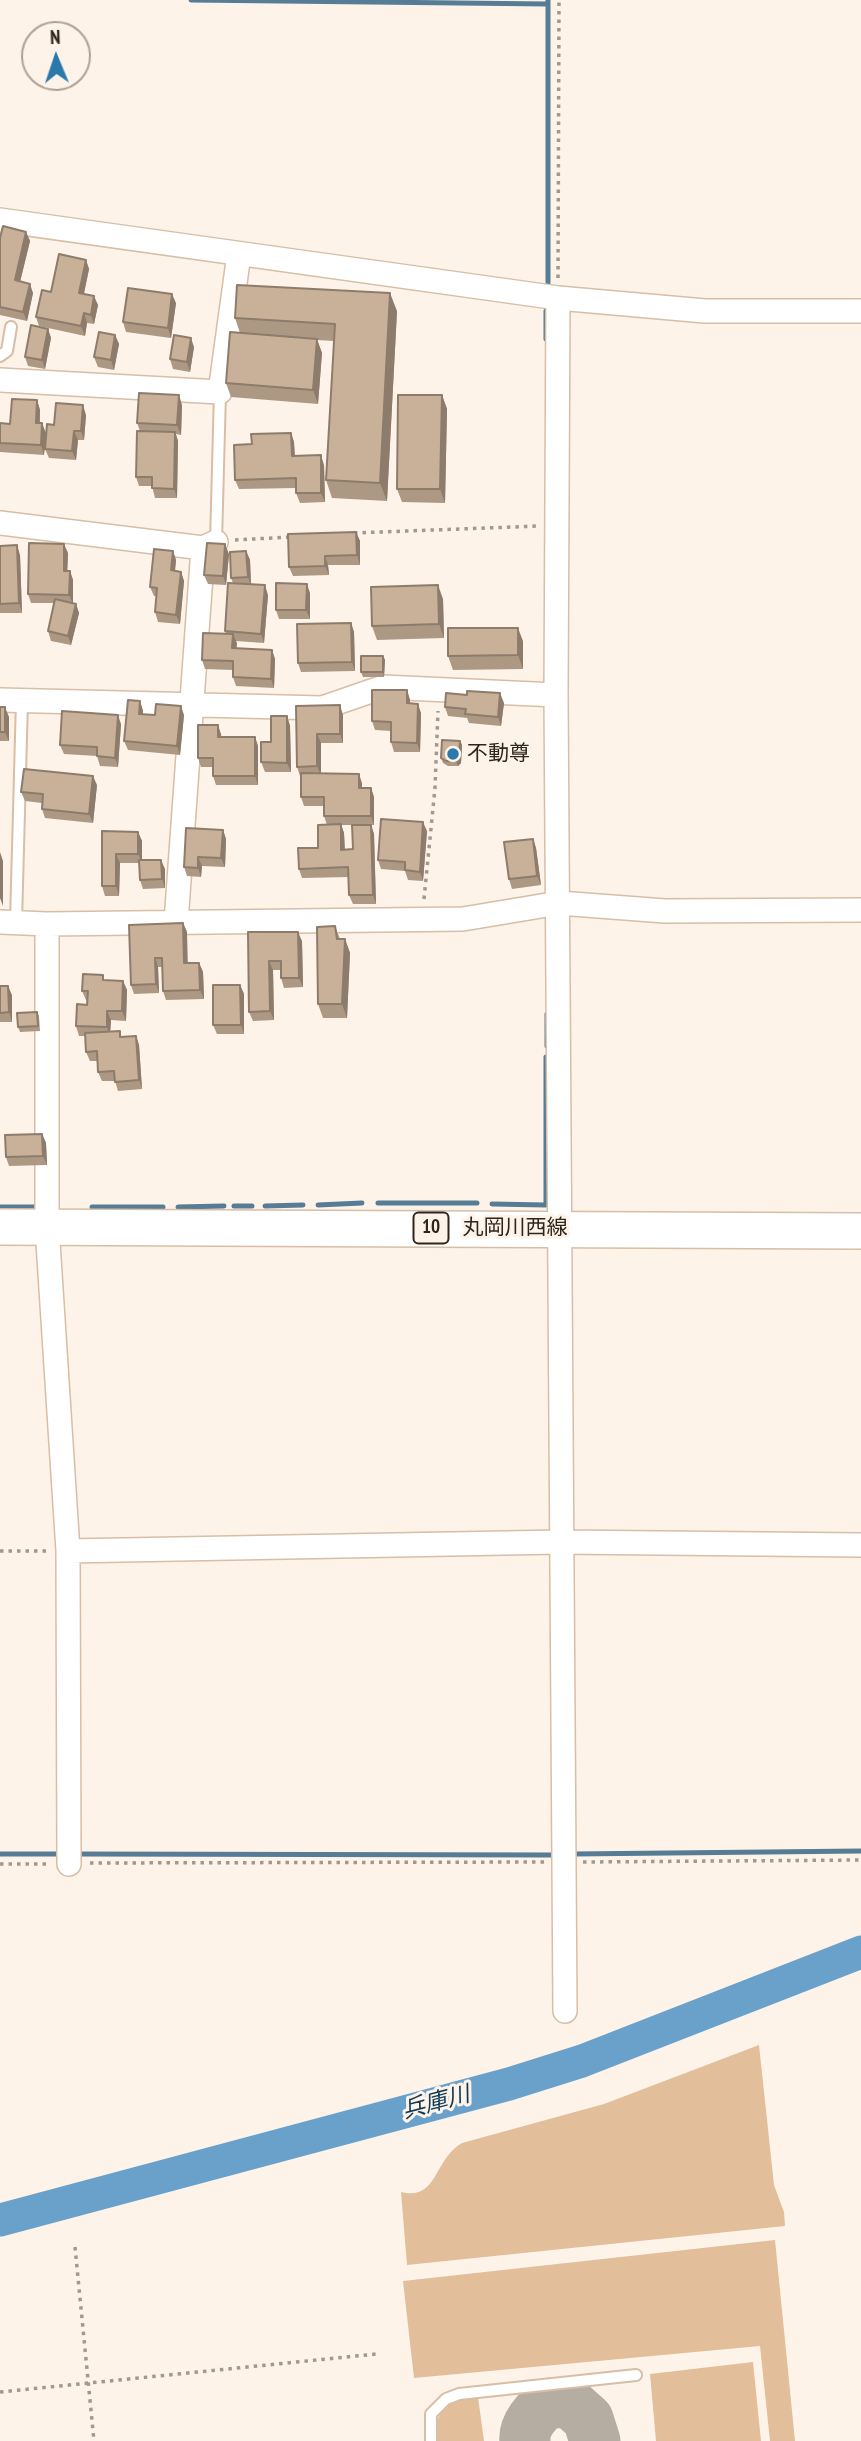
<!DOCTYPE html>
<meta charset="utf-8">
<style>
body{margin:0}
#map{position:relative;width:861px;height:2441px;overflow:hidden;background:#fdf3e9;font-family:"PT Sans Narrow",sans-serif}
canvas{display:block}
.north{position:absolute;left:21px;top:21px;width:70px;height:70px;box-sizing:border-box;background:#fdf3e9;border:2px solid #aaa197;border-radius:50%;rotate:358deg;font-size:19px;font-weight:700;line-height:28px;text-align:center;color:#2e251c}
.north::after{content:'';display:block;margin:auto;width:24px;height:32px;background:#2b78aa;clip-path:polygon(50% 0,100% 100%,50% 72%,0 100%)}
</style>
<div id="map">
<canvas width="861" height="2441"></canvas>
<div class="north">N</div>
</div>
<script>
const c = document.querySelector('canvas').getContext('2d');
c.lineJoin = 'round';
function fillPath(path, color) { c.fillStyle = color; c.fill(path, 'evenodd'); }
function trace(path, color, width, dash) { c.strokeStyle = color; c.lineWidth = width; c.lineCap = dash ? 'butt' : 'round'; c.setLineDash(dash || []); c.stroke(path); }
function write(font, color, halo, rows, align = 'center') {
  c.font = font + ' "PT Sans Narrow","Noto Sans JP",sans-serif'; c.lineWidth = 6; c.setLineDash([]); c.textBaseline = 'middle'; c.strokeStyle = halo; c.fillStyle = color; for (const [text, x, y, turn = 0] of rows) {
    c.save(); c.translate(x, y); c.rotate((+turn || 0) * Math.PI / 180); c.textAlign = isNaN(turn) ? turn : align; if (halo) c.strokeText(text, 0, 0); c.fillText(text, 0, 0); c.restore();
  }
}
const green = new Path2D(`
 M759 2045 774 2185 784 2212 785 2226 407 2265 401 2192C438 2201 433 2160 462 2143L604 2104Z
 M775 2240 795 2441H770L760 2346 414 2378 403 2281Z
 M753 2362 761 2441H656L650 2374Z
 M478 2397 484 2441H437C434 2408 447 2398 478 2397Z`);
const stream = new Path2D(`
 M191 0 548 4
 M548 0V283
 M546 311V339
 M547 1046V1014
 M378 1203H477
 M492 1204 546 1205V1057
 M318 1205 362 1203
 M234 1206H252
 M265 1206 303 1205
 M0 1207H42
 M92 1207H163
 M178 1207 224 1206
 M0 1854H57
 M76 1854 553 1855
 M573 1854 861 1851`);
const river = new Path2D(`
 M0 2220 509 2084 582 2061 861 1952`);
const taxiway = new Path2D(`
 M525 2441C523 2427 537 2408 551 2403 556 2402 565 2403 570 2403L588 2419 595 2441`);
const path = new Path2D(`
 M558 278 559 0
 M354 533 539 526
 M235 540 290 537
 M424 899 435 788 438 711
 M0 1551H47
 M583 1862 861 1860
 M90 1863 544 1862
 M0 1864H50
 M75 2247 94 2441
 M0 2392 376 2354`);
const lane = new Path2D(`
 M0 356 7 351 11 327
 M216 542 220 392
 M16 922 22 700
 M431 2441V2414L446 2399 459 2394 636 2375`);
const street = new Path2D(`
 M0 220 558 298 705 311H861
 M558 298 556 695 565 2011
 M0 380 220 392 239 254
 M0 523 203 548
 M0 700 322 708 383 687 556 695
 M0 922 47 924 463 919 559 903 665 911 861 910
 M176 922 203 548 216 542
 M47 924V1227L68 1551 69 1864
 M68 1551 560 1542 861 1545`);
const primary = new Path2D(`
 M0 1227 861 1231`);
const wall = new Path2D(`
 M26 232 30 241 20 282 33 293 27 321 0 315V238Z
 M86 260 89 269 84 294 98 305 94 324 87 323 85 336 39 326 36 317 51 292Z
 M176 303 171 338 126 332 123 322Z
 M397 311 387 501 332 498 326 480 334 341 317 340 322 353 318 404 231 397 226 383 240 333 235 318Z
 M48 329 51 338 45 369 28 366 25 357Z
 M115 335 119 344 114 370 98 367 94 357Z
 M194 347 190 372 173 369 170 359Z
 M442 395 447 409 445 503 402 502 397 489Z
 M37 400 40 410V423L46 433 44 455 0 452V423L10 424Z
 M182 405 181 435 176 434 178 441 177 498H155L152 486H139L136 477 140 431 137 423Z
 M86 415 84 440H78L76 460 49 458 45 449 54 425Z
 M291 433 294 442 295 456 324 465 325 502 300 503 296 493V488L239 489 235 480 252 444Z
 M356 532 360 541V565H328L329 575 293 576 289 567Z
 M0 546 20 555 22 613H0Z
 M173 551 176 560 175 571 181 572 184 581 180 624 158 622 155 612 157 596H154L150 587Z
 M246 551 250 560 251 584 268 595 264 643 236 641V649L272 650 275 659 274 688 236 686 233 677V670L205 669 202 660 226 634 225 631 233 583 231 578Z
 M68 553 67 571H70L73 580V603L76 604 79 613 71 645 51 641 48 631 54 603H31L28 594Z
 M229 554 226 585 208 584 204 575Z
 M310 593V619H279L276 610Z
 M443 599 444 638 377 640 372 626Z
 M351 623 354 632 355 671 301 672 298 663Z
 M523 641V669L453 670 448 656Z
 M383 656 385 660 384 677H363L361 672Z
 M407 690 410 700V703L421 713 420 752H394L391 742V731L375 730 372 721Z
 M467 695 504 703 501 726 469 723 467 718 448 716 445 707Z
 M140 701 143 711V714L155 715H184L180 755 128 750 124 741Z
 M296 706 343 715V743H321V773L362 783V788H371L374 797V825H371L374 834 376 904H353L349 895V877L302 878 299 869 318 848 327 825 324 816V806H304L301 797V776H300L297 767ZM341 825H357L353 849 345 850 344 833Z
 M0 707 9 717V741H0Z
 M287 716 290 726 291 772H265L261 762Z
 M121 724 118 767 100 766 97 756 64 754 60 745Z
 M218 725 221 737H255L258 746V785H216L213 776V767H201L198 758Z
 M460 741 462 745 461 763 458 766H448L443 763 441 758Z
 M97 785 93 823 45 818 42 809V803L25 801 21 792Z
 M223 830 226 839 225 867 202 866 201 877 187 876 184 867Z
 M102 831 138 832 142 841V860L165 869V888L143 889 140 880 139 863H120L119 896H105L102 886Z
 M427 831 423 881 408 880 405 871 381 869 378 860Z
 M533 839 536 848 541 885 512 889 509 879Z
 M183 923 187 932V963H199L203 972 204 999 166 1000 163 991 162 967H158L159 993 134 994 131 985Z
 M335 926 340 939H345L350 953 347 1018H323L318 1004Z
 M248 932 302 941 303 987 284 988 281 978V970H273L274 1020 253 1021 249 1012Z
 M105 980 123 981 127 990 126 1021 111 1020 110 1031 122 1037 136 1036 139 1045 142 1089 118 1091 115 1081H102L98 1072 97 1061H90L86 1052 85 1036H79L76 1026 87 1005 88 1000H86L82 991Z
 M240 985 244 994V1034H217L213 1025Z
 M0 986 12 995V1022H0Z
 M37 1012 39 1016 40 1031 20 1032 18 1027Z
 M42 1134 46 1143 47 1165 9 1166 6 1157Z`);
const shadedWall = new Path2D(`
 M26 232 30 241 18 290 15 280Z
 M86 260 89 269 82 302 79 293Z
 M30 284 33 293 27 321 23 312Z
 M390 293 397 311 387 501 380 483Z
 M172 294 176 303 171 338 168 328Z
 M94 296 98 305 94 324 91 315Z
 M84 313 87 323 85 336 81 326Z
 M48 329 51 338 45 369 42 360Z
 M115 335 119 344 114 370 111 360Z
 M191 338 194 347 190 372 187 362Z
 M317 339 322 353 318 404 313 390Z
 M179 395 182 405 181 435 177 425Z
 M442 395 447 409 445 503 440 489Z
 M37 400 40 410 39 432 36 423Z
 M83 405 86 415 84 440 81 431Z
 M42 423 46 433 44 455 41 445Z
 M74 431 78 440 76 460 72 451Z
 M175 432 178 441 177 498 174 489Z
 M291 433 294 442 295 465 292 456Z
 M321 455 324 465 325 502 321 493Z
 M356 532 360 541V565L357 555Z
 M64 544 68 553 67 580 64 571Z
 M225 544 229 554 226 585 223 576Z
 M17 545 20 555 22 613 19 603Z
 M173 551 176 560 174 580 171 570Z
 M246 551 250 560 251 586 248 577Z
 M325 556 328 565 329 575 325 566Z
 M70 571 73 580V604L69 595Z
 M181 572 184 581 180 624 176 615Z
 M307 584 310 593V619L306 610Z
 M265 585 268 595 264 643 261 634Z
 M438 585 443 599 444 638 439 624Z
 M76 604 79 613 71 645 68 636Z
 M351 623 354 632 355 671 352 662Z
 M518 628 523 641V669L518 655Z
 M233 634 237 643 236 658 232 648Z
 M272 650 275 659 274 688 271 679Z
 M383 656 385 660 384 677 383 672Z
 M407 690 410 700V713L407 703Z
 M500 693 504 703 501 726 498 717Z
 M140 701 143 711 142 723 139 714Z
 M418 704 421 713 420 752 417 743Z
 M340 705 343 715V743L340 734Z
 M181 706 184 715 180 755 177 746Z
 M5 707 9 717V741L5 732Z
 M118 715 121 724 118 767 115 758Z
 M287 716 290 726 291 772 287 763Z
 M218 725 221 734 222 746 218 737Z
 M317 734 321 743V776L317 766Z
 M255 737 258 746V785L255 776Z
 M460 741 462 745 461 763 458 766 456 761Z
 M359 774 362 783V798L359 788Z
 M93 776 97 785 93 823 89 814Z
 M371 788 374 797V825L371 816Z
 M423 822 427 831 423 881 420 872Z
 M341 824 344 833 345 859 341 850Z
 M371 825 374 834 376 904 373 895Z
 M223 830 226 839 225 867 221 858Z
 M138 832 142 841V863L138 854Z
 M533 839 536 848 541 885 537 876Z
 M0 852 3 861V906L0 898Z
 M116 854 120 863 119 896 116 886Z
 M198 857 202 866 201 877 198 868Z
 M161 860 165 869V888L162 879Z
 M183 923 187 932 188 972 184 963Z
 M298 932 302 941 303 987 299 978Z
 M345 939 350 953 347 1018 342 1004Z
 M155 958 158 967 159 993 156 984Z
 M269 961 273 970 274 1020 270 1011Z
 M199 963 203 972 204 999 200 990Z
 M123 981 127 990 126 1021 122 1011Z
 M240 985 244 994V1034L241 1025Z
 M8 986 12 995V1022L9 1012Z
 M107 1011 111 1020 110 1036 107 1027Z
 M136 1036 139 1045 142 1089 139 1080Z
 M42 1134 46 1143 47 1165 43 1156Z`);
const building = new Path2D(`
 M3 226 26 232 15 280 30 284 23 312 0 307V238Z
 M59 254 86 260 79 293 94 296 91 315 84 313 81 326 36 317 42 290 51 292Z
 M237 285 390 293 380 483 326 480 335 324 235 318Z
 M128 288 172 294 168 328 123 322Z
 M31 325 48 329 42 360 25 357Z
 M99 332 115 335 111 360 94 357Z
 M230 332 317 339 313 390 226 383Z
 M174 335 191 338 187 362 170 359Z
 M139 393 179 395 177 425 137 423Z
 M398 395H442L440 489H397Z
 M12 399 37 400 36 423H42L41 445 0 443V423L10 424Z
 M56 403 83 405 81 431H74L72 451 45 449 47 424 54 425Z
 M137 431 175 432 174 489 152 488V477H136Z
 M291 433 292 456 321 455V493H296V478L235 480 234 445 252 444 251 434Z
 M356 532 357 555 325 556V566L289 567 288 534Z
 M29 543 64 544V571H70L69 595 28 594Z
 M207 543 225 544 223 576 204 575Z
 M17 545 19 603 0 604V546Z
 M154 549 173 551 171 570 181 572 176 615 155 612 157 588 150 587Z
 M246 551 248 577 231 578 230 552Z
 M228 583 265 585 261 634 225 631Z
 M276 583 307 584 306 610H276Z
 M438 585 439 624 372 626 371 587Z
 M55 599 76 604 68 636 48 631Z
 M351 623 352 662 298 663 297 624Z
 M448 628H518V655L448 656Z
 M203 633 233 634 232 648 272 650 271 679 233 677V661L202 660Z
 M361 656H383V672H361Z
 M372 690H407V703L418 704 417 743 391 742V722L372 721Z
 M467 691 500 693 498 717 465 714 466 709 445 707 446 693 467 695Z
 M128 700 140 701 139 714 155 715 156 704 181 706 177 746 124 741Z
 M340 705V734H317V766L297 767 296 706Z
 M0 707H5V732H0Z
 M62 711 118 715 115 758 97 756V747L60 745Z
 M271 716H287V763L261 762V742H271Z
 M198 725H218V737H255V776H213V758H198Z
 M442 740 460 741 459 758 456 761H446L441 758Z
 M24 769 93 776 89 814 42 809 43 794 21 792Z
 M301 773 359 774V788H371V816H324V797H301Z
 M381 819 423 822 420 872 405 870V862L378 860Z
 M341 824V850L353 849 352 825H371L373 895H349L348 867 299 869 298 848H318V825Z
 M186 828 223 830 221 858 198 857V868L184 867Z
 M102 831 138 832V854H116V886H102Z
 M533 839 537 876 509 879 504 842Z
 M139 860H161L162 879 140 880Z
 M183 923 184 963H199L200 990 163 991 162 958H155L156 984 131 985 129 925Z
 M335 926 337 939H345L342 1004H318L317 927Z
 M248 932H298L299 978H281V961H269L270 1011 249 1012Z
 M83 974 103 975V980L123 981 122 1011H107V1027L76 1026 77 1004 87 1005 88 991H82Z
 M213 985H240L241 1025H213Z
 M0 986H8L9 1012 0 1013Z
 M37 1012 38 1026 18 1027 17 1013Z
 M120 1031V1037L136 1036 139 1080 115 1082 114 1071 98 1072 97 1051 86 1052 85 1033Z
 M42 1134 43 1156 6 1157 5 1135Z`);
const markers = [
 [453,754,7,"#2b78aa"]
];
const shields = [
 [431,1228,35]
];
const shieldNames = [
 ["10",431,1228]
];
const poiNames = [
 ["不動尊",467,754]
];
const streetNames = [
 ["丸岡川西線",515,1228]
];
const waterNames = [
 ["兵庫川",436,2103,-15]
];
fillPath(green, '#e3be9a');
trace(stream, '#577c96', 5);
trace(river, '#69a1cb', 33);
trace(taxiway, '#b5aca2', 51);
trace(lane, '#d7bea7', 14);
trace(street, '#d7bea7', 26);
trace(primary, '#d7bea7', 38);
trace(path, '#a2988f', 3.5, [3.5, 5]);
trace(lane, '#fff', 10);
trace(street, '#fff', 23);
trace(primary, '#fff', 35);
fillPath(wall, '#ad9884');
fillPath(shadedWall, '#8d7c6b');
fillPath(building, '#c9b199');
trace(building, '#8d7c6b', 2);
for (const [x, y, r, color] of markers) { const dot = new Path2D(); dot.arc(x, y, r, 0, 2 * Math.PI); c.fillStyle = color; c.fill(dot); trace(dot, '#fdf3e9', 2.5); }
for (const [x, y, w] of shields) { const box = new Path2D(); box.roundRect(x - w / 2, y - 15.5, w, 31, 5); c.fillStyle = '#fdf3e9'; c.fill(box); trace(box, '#2e251c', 2); }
write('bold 19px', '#2e251c', null, shieldNames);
write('21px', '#2e251c', '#fdf3e9', poiNames, 'left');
write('21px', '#2e251c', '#fdf3e9', streetNames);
write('italic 23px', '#0e3a57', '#fdf3e9', waterNames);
</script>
